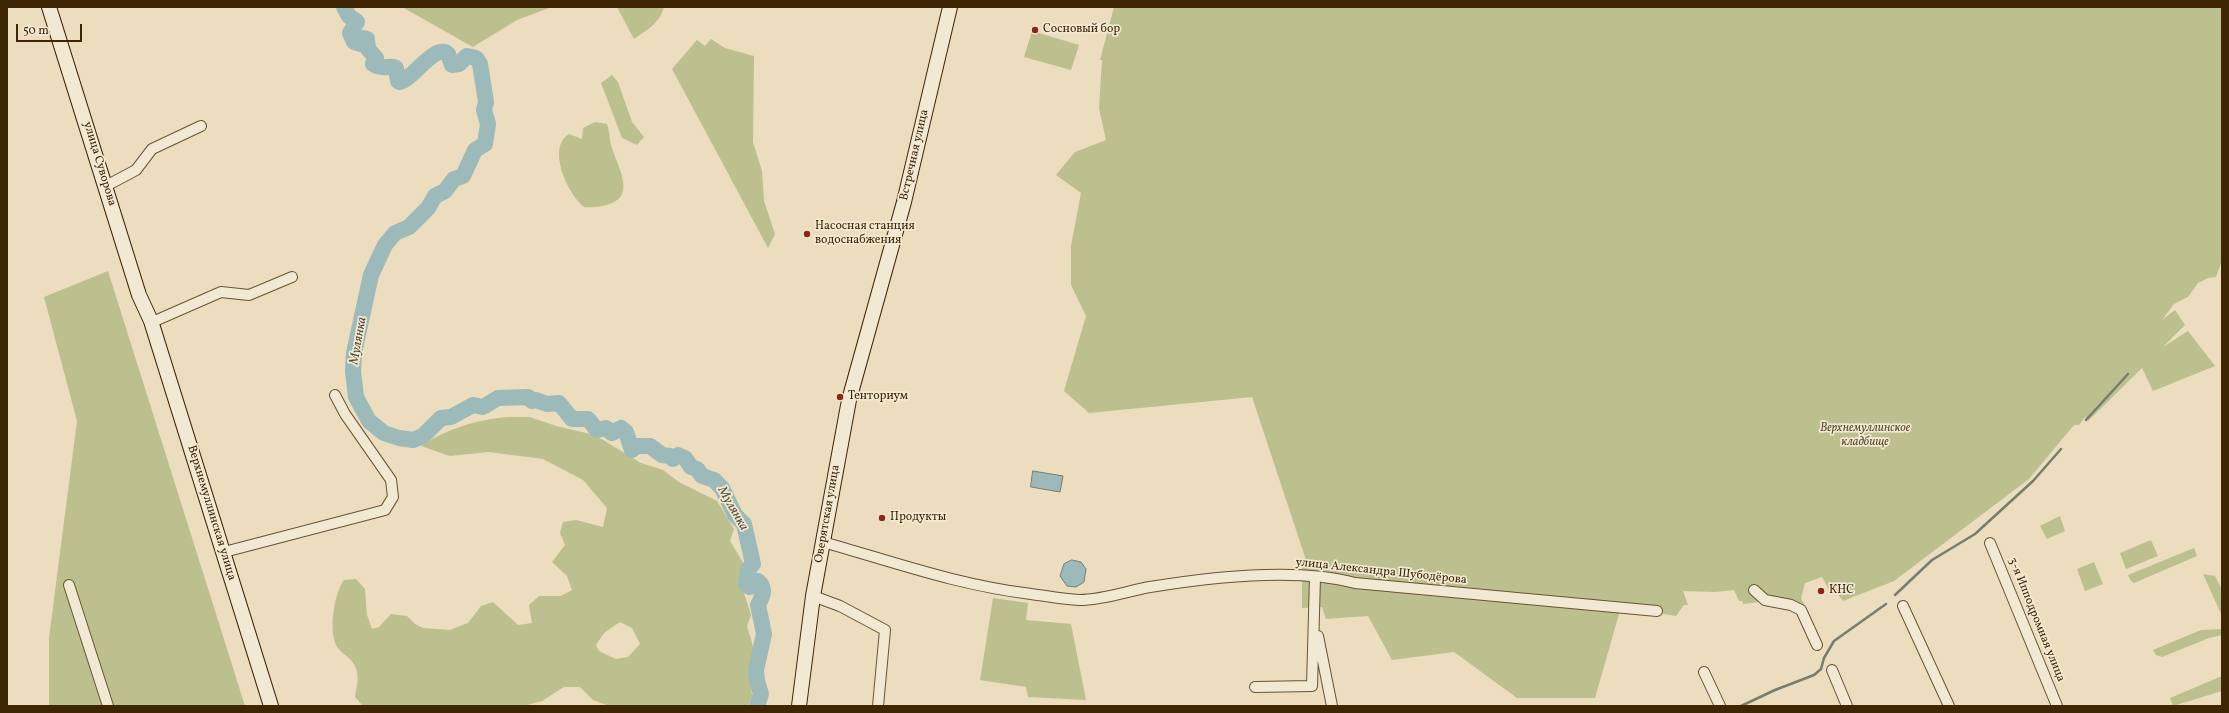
<!DOCTYPE html>
<meta charset="utf-8">
<style>
body{margin:0}
#map{position:relative;width:2229px;height:713px;overflow:hidden;background:#ebddbd;font-family:Vollkorn,serif}
canvas{display:block}
.frame{position:absolute;inset:0;border:8px solid #3e2504;pointer-events:none}
.scale{position:absolute;left:16px;top:24px;width:66px;height:18px;box-sizing:border-box;border:2px solid #3e2504;border-top:0;padding-left:5px;font-size:12px;line-height:14px;white-space:nowrap;color:#3e2504;-webkit-text-stroke:3px #f2e9d4;paint-order:stroke}
</style>
<div id="map">
<canvas width="2229" height="713"></canvas>
<div class="frame"></div>
<div class="scale">50 m</div>
</div>
<script>
const c = document.querySelector('canvas').getContext('2d');
c.lineJoin = 'round';
function fillPath(path, color) { c.fillStyle = color; c.fill(path, 'evenodd'); }
function trace(path, color, width, dash) { c.strokeStyle = color; c.lineWidth = width; c.lineCap = dash ? 'butt' : 'round'; c.setLineDash(dash || []); c.stroke(path); }
function write(font, color, halo, rows, align = 'center') {
  c.font = font + ' Vollkorn,serif'; c.lineWidth = 3.5; c.setLineDash([]); c.textBaseline = 'middle'; c.strokeStyle = halo; c.fillStyle = color; for (const [text, x, y, turn = 0] of rows) {
    c.save(); c.translate(x, y); c.rotate((+turn || 0) * Math.PI / 180); c.textAlign = isNaN(turn) ? turn : align; if (halo) c.strokeText(text, 0, 0); c.fillText(text, 0, 0); c.restore();
  }
}
const green = new Path2D(`
 M402 7H552L517 20 473 47Z
 M617 7H664C660 23 647 30 634 39Z
 M1114 7H2222V260L2216 277 2208 278 2198 283 2188 297 2174 304 2162 320 2175 310 2185 325 2163 347 2188 331 2215 366 2153 391 2142 368 2088 421 2085 417 2079 425H2074L2029 479 1894 581 1843 601 1834 589 1830 591 1822 577 1805 583 1801 598 1805 606 1759 602 1743 604 1742 601H1739L1734 590 1715 592 1683 591 1688 605H1684L1676 616 1625 608 1619 614 1595 698H1517L1454 652 1392 660 1368 616 1326 619 1322 607 1302 608V560H1306L1252 397 1089 413 1064 391 1086 316 1071 285V246L1081 193 1056 175 1075 152 1106 140 1099 108 1102 60H1100Z
 M1032 31 1079 45 1071 70 1024 57Z
 M711 39 725 48 754 56 753 142 762 171 764 201 775 234 768 248 672 69 697 40 705 46Z
 M612 75 618 82 632 122 644 137 637 145 622 138 601 83Z
 M595 122 607 124C610 132 609 140 612 148 617 165 635 194 612 203 602 207 594 208 584 207 568 194 546 148 569 134L582 139 583 128Z
 M108 271 245 706H49V638L77 421 44 297Z
 M508 417H530L556 426 595 435 641 463 663 470 679 482 717 501 734 529 730 541 744 564 742 572 744 593 751 615 747 626 755 653 750 676 752 696 748 706H609L593 700 580 687H564L542 701 523 706H363L355 697C358 681 361 670 349 658 345 655 340 651 337 647 328 632 334 593 344 580L356 579 365 589 367 615 372 629 379 627 391 614 407 616 415 624 423 628 450 630 468 623 481 606 493 602 518 625 532 623 529 605 539 596H561L572 590 567 576 552 562 565 545 560 533 563 522 576 520 603 527 607 508 583 480 543 459 489 452 450 456 421 446C449 428 475 420 508 417ZM620 622 632 628 640 644 628 657 616 659 599 651 596 645 604 633Z
 M2060 516 2065 531 2047 539 2040 526Z
 M2151 540 2158 556 2126 569 2120 553Z
 M2194 548 2197 556 2134 583 2131 581 2128 575Z
 M2094 562 2103 584 2085 591 2077 569Z
 M2203 574 2215 576 2222 590V616Z
 M993 598 1028 603 1026 620 1071 624 1086 700 1028 697 1026 687 980 680Z
 M2222 629V635L2209 638 2162 657 2156 655 2153 650 2201 630Z
 M2222 676V691L2173 706 2170 698Z`);
const water = new Path2D(`
 M1033 471 1063 476 1060 492 1031 487Z
 M1072 560 1081 562 1086 569 1084 582 1076 587 1067 586 1060 576 1064 564Z`);
const stream = new Path2D(`
 M2086 420 2128 374
 M1895 595 1932 560 1975 534 2033 481 2061 449
 M1741 706 1775 690 1814 675 1821 669 1824 658 1834 641 1886 604`);
const river = new Path2D(`
 M344 7 349 16 357 22 350 33 354 42 360 44 364 38 367 39 368 49 376 58 373 64C383 71 389 64 396 68L398 81 400 82C413 79 435 43 448 54L452 65 459 64 467 56 476 58 480 64 486 102 484 110 488 124 485 144 475 150 463 176 454 179 445 191 435 196 428 208 409 227 395 233 385 245 371 275 354 353 353 371 356 397 369 421 384 433 399 438 413 440 423 436 441 418 451 417 473 405 483 407 498 398 528 397 532 401 536 400 547 404 559 403 572 419H588L597 430 606 428 612 433 621 428 626 432 632 450 637 446H650L662 455 670 456 673 459 678 455 685 458 691 467 697 469 702 476 714 480 722 488 735 515 744 524 753 564 748 570 746 584 750 587 758 581C767 589 762 597 758 605L764 634 756 670 757 681 761 694 757 706`);
const street = new Path2D(`
 M106 186 136 170 152 149 201 126
 M151 321 157 320 221 292 249 295 292 277
 M823 542C894 562 957 585 1031 594 1047 596 1063 599 1079 600 1104 600 1127 591 1150 587 1211 577 1296 567 1355 583L1657 611
 M1990 543 2057 706
 M222 550 228 551 385 510 393 497 391 480 345 414 335 395
 M69 585 108 706
 M1754 590 1765 600 1791 605 1801 610 1817 645
 M813 596 840 606 885 630 878 706
 M1903 606 1949 706
 M1318 636 1332 706
 M1832 670 1847 706
 M1704 672 1720 706
 M1255 687 1312 686 1315 577`);
const secondary = new Path2D(`
 M49 7 139 295 151 321 271 706
 M799 706 813 596 849 400 904 202 950 7`);
const markers = [
 [1035,30,4,"#8f2418"],
 [807,234,4,"#8f2418"],
 [840,397,4,"#8f2418"],
 [882,518,4,"#8f2418"],
 [1821,591,4,"#8f2418"]
];
const poiNames = [
 ["Сосновый бор",1043,30],
 ["Насосная станция",815,227],
 ["водоснабжения",815,241],
 ["Тенториум",848,397],
 ["Пpoдукты",890,518],
 ["КНС",1829,591]
];
const streetNames = [
 ["Встречная улица",915,155,-77],
 ["улица Суворова",99,164,73],
 ["Верхнемуллинская улица",211,513,73],
 ["Оверятская улица",828,514,-80],
 ["улица Александра Шубодёрова",1381,572,6],
 ["3-я Ипподромная улица",2036,620,68]
];
const parkNames = [
 ["Верхнемуллинское",1865,429],
 ["кладбище",1865,443]
];
const waterNames = [
 ["Мулянка",359,341,-80],
 ["Мулянка",732,509,60]
];
fillPath(green, '#bbc08e');
fillPath(water, '#9bbab9');
trace(water, '#767e71', 1);
trace(stream, '#767e71', 2.5);
trace(river, '#9bbab9', 16);
trace(street, '#695332', 12);
trace(secondary, '#3e2504', 16);
trace(street, '#f2e9d4', 10);
trace(secondary, '#f2e9d4', 14);
for (const [x, y, r, color] of markers) { const dot = new Path2D(); dot.arc(x, y, r, 0, 2 * Math.PI); c.fillStyle = color; c.fill(dot); trace(dot, '#f2e9d4', 1.5); }
write('12px', '#3e2504', '#f2e9d4', poiNames, 'left');
write('12px', '#3e2504', '#f2e9d4', streetNames);
write('italic 12px', '#5d4c26', '#f2e9d4', parkNames);
write('italic 13px', '#554a31', '#f2e9d4', waterNames);
</script>
